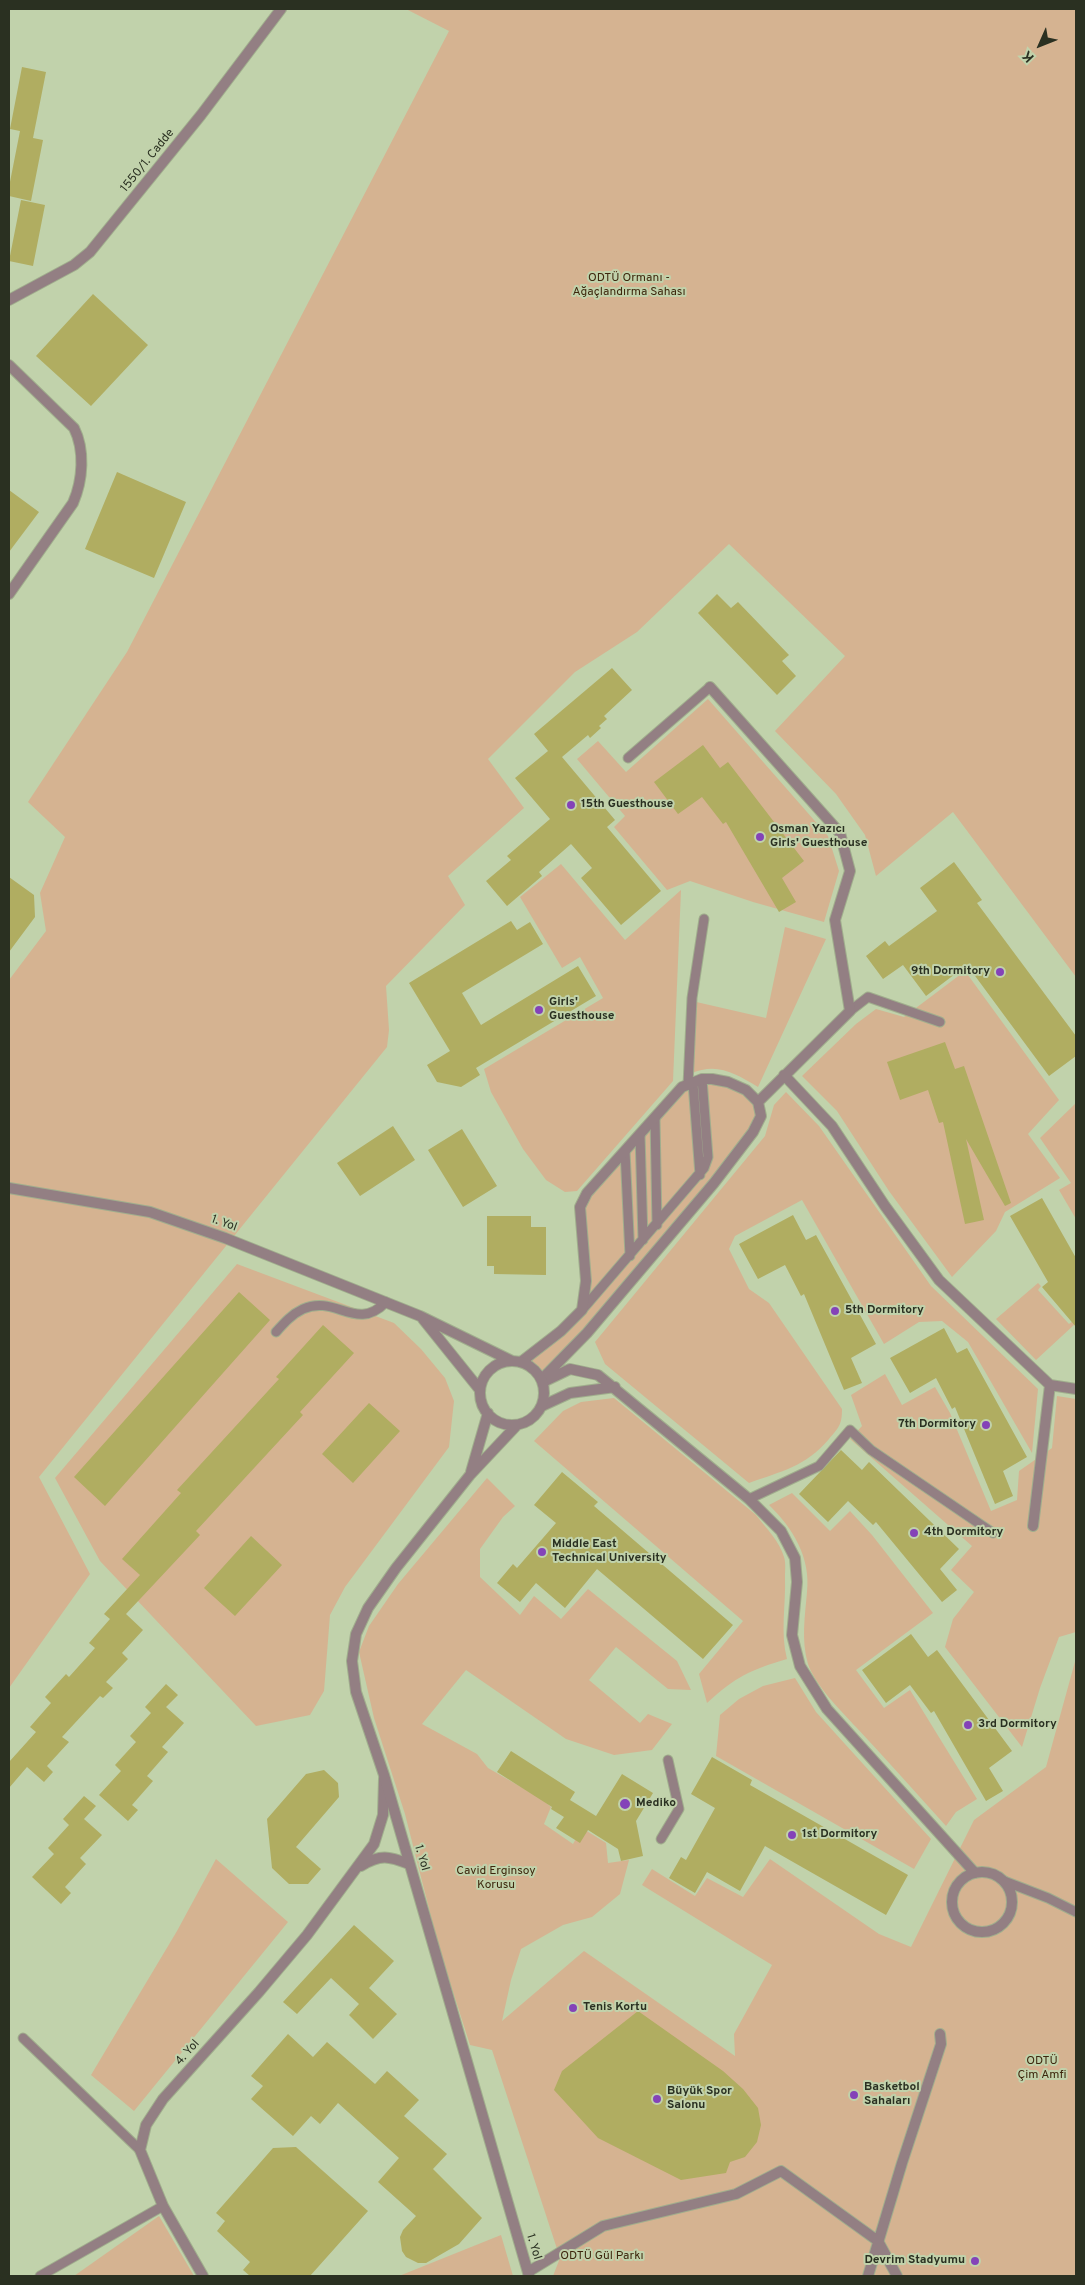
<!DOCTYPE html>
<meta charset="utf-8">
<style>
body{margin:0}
#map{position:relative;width:1085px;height:2285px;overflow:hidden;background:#c1d2ab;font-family:Overpass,sans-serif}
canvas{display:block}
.frame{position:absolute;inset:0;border:10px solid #2a3021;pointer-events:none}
.north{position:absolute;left:1015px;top:20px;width:50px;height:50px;-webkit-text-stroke:4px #c1d2ab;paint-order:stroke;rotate:226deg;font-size:14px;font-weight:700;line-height:20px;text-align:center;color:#2a3021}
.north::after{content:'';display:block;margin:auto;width:18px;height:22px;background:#2a3021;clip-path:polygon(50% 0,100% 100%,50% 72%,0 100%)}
</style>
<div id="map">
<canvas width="1085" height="2285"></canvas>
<div class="frame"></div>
<div class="north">K</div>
</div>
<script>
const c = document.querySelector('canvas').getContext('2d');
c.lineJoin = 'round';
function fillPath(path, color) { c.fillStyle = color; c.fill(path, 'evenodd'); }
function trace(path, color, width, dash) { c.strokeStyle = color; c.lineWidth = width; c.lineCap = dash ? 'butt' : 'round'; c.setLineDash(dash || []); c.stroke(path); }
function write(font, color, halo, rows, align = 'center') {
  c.font = font + ' Overpass,sans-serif'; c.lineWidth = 4; c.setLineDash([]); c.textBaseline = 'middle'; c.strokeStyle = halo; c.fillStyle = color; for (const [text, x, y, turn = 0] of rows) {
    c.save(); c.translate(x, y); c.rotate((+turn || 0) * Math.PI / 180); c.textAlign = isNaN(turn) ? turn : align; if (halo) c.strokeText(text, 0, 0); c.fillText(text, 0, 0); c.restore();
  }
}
const green = new Path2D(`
 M406 9H1076V977L953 812 876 876 865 835 836 794 775 731 845 656 729 544 637 632 575 672 488 759 524 808 448 876 465 905 386 986 389 1030 387 1047 39 1477 90 1574 9 1688V980L46 931 40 893 65 837 28 802 127 652 449 31Z
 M708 699 828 836 839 871 824 922 753 902 690 881 667 890 614 827 625 816 577 759 598 741 626 772Z
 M561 864 625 940 681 890 673 1081 577 1191 565 1192 546 1180 523 1149 491 1092 484 1069 603 998 580 957 562 968 520 897Z
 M785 927 826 939 758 1087C734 1073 717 1062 690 1074L692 1001 766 1018Z
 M965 971 1059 1100 1028 1134 1060 1178 1005 1212 996 1231 952 1277 889 1191 837 1111 802 1076 856 1024 876 1009 904 1017Z
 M702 1079 728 1082 758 1102 753 1132 542 1379 529 1365 521 1362 582 1310 580 1207 682 1087Z
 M786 1092 819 1126 931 1286 1038 1389 1032 1453 968 1342 942 1321 919 1322 884 1344 802 1200 735 1236 729 1249 749 1289 769 1303 842 1409C842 1425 839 1427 829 1439 805 1467 782 1471 749 1483L605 1364 595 1342 765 1136 774 1105Z
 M1076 1103V1219L1059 1190 1071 1183 1040 1138Z
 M237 1264 394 1323 421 1349 445 1378 454 1401 449 1447 345 1587 330 1615 324 1691 310 1715 256 1726 100 1561 55 1478Z
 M1038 1283 1041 1286 1038 1290 1069 1324 1073 1321 1075 1324 1036 1360 996 1319Z
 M885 1374 902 1405 935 1387 950 1413 991 1511 1017 1500 1019 1471 1052 1448 1057 1396 1076 1399V1632L1059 1637 1040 1688 1022 1747 945 1647 953 1619 974 1592 951 1570 972 1546 850 1439 862 1426 851 1395Z
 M614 1398 756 1515C766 1528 780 1542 784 1557 786 1563 785 1571 785 1577 786 1605 780 1632 787 1659 750 1670 737 1676 707 1703L699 1674 743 1621 534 1441 563 1411 581 1402Z
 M487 1478 515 1506 503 1517 480 1549V1577L520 1615 534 1596 561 1619 588 1589 677 1661 691 1690 668 1689 616 1647 589 1680 640 1723 648 1714 672 1724 652 1750 614 1755 566 1739 466 1670 422 1724 477 1754 488 1768 542 1799 551 1807 544 1824 573 1844 582 1828 606 1843 608 1863 629 1860 620 1894 592 1917 563 1925 521 1949 511 1980 502 2021 584 1951 735 2056 734 2034 772 1965 642 1885 652 1869 695 1896 707 1878 743 1897 770 1859 879 1934 911 1947 974 1820 1046 1767 1076 1658V2276H553L560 2258 492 2050 470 2045 439 1948 405 1814 374 1718 359 1652 369 1626 398 1584Z
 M792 1493 830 1531 850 1511 872 1535 933 1613 856 1670 884 1708 910 1690 977 1799 956 1812 946 1826C916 1793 887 1760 856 1727 841 1711 815 1685 808 1664 801 1640 805 1616 807 1592 811 1558 793 1528 769 1505Z
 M795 1678 816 1712 931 1839 914 1869 716 1756 720 1715 739 1699 763 1686Z
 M216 1859 288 1922 134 2111 91 2075 177 1931Z
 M159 2216 194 2276H74Z
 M501 2235 513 2276H399Z`);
const building = new Path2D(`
 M22 67 46 72 33 138 43 140 31 201 9 196V187L20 131 10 129Z
 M21 200 45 205 33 266 9 261Z
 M93 294 148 345 91 406 36 356Z
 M117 472 186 502 154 578 85 549Z
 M9 490 39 512 9 552Z
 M717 594 731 608 738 602 789 655 782 661 796 676 777 695 698 613Z
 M612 668 632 690 604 716 607 719 599 726 601 728 590 738 588 735 562 757 615 820 607 827 661 891 621 925 581 878 592 868 571 844 539 872 542 876 507 906 486 881 511 860 507 856 550 819 515 778 548 751 534 734Z
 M703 745 720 768 728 762 804 861 782 878 796 902 779 912 726 822 723 824 702 797 678 814 654 782Z
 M954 862 982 900 977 903 1076 1036V1056L1049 1076 967 965 926 996 903 965 883 979 866 956 885 941 889 946 937 911 920 888Z
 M9 877 34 895 35 917 9 952Z
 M511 921 517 930 530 922 543 944 462 993 481 1025 578 966 596 996 476 1068 480 1075 461 1087 437 1082 427 1065 450 1051 409 983Z
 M945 1042 955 1069 964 1066 1011 1203 1005 1206 966 1139 984 1220 965 1224 943 1122 939 1123 928 1090 900 1100 887 1062Z
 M393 1126 415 1160 360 1196 337 1163Z
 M462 1129 497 1186 463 1207 428 1150Z
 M1042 1198 1076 1258V1327L1042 1287 1048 1282 1010 1216Z
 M793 1215 806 1240 816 1235 876 1344 851 1358 862 1383 844 1390 804 1294 801 1296 785 1265 758 1279 739 1244Z
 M487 1216H531V1227H546V1275L494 1274V1266H487Z
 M239 1292 270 1320 105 1506 74 1477Z
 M323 1325 354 1353 300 1412 303 1415 196 1531 200 1535 126 1614 143 1630 122 1653 128 1659 106 1682 113 1688 103 1698 100 1696 62 1737 69 1742 47 1766 53 1772 44 1782 27 1767 9 1788V1762L36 1732 30 1727 51 1703 45 1697 66 1674 69 1677 95 1648 89 1643 110 1619 104 1614 140 1575 122 1559 181 1493 177 1490 279 1379 276 1377Z
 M944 1328 957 1353 967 1348 1027 1457 1003 1471 1013 1496 995 1504 955 1407 952 1409 936 1378 910 1393 890 1358Z
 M369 1403 400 1431 353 1483 322 1454Z
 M841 1450 862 1470 869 1462 959 1549 940 1569 957 1590 942 1602 876 1522 873 1525 848 1501 828 1522 799 1494Z
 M562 1472 598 1502 594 1506 733 1625 703 1659 597 1569 565 1608 536 1583 520 1602 497 1583 513 1564 517 1568 556 1523 534 1505Z
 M251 1536 282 1565 235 1616 204 1588Z
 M911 1634 928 1657 937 1650 1012 1751 989 1768 1003 1791 986 1801 934 1711 931 1713 910 1685 886 1703 862 1670Z
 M166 1684 178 1695 166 1707 184 1723 162 1747 168 1752 147 1776 153 1781 132 1805 138 1810 128 1821 99 1795 121 1771 115 1765 136 1742 130 1736 151 1713 145 1707Z
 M511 1751 575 1792 570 1800 596 1816 622 1774 653 1793 636 1821 643 1856 621 1861 618 1849 588 1830 580 1843 556 1828 564 1817 551 1809 552 1807 497 1772Z
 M712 1757 752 1780 750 1785 908 1875 886 1915 765 1846 740 1891 707 1872 695 1893 669 1878 681 1857 686 1860 715 1808 691 1794Z
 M324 1770 338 1783 339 1797 296 1847 321 1869 308 1884H289L272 1868 267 1819 306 1774Z
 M84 1796 96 1806 84 1819 102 1835 80 1858 86 1864 65 1887 71 1893 61 1904 32 1877 54 1854 48 1848 69 1825 63 1819Z
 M354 1925 394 1961 369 1988 397 2014 373 2039 349 2015 359 2004 331 1978 297 2014 283 2002Z
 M638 2011 723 2071 743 2089 758 2108 761 2125 757 2142 745 2157 730 2162 726 2173 681 2180 598 2138 554 2090 562 2071Z
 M288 2034 313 2057 327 2042 375 2084 387 2071 419 2100 404 2116 447 2154 433 2169 482 2218 459 2244 426 2263H418L406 2257 402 2251 400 2237 403 2230 416 2216 378 2182 399 2158 338 2103 320 2124 311 2116 293 2136 251 2099 263 2086 251 2076Z
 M296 2147 368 2211 310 2276H250L243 2270 250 2262 217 2231 225 2221 216 2213 273 2148Z`);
const service = new Path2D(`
 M628 758 710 687
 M850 1011 868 997 940 1022
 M693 1083 700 1175
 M688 1085 692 998 704 919
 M655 1118 657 1225
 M640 1134 643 1240
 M625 1151 630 1256
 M582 1310 704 1168 708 1157 702 1079
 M276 1332C284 1323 292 1314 303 1309 336 1294 356 1333 386 1302
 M749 1499 819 1466 850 1430 871 1450 993 1533
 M661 1839 679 1809 668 1760
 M1004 1881 1048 1898 1076 1912
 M23 2038 140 2150
 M40 2276 163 2206`);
const pedestrian = new Path2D(`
 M528 2272 603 2226 736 2194 781 2171 878 2241 897 2276
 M868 2276 902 2163 941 2044 940 2034`);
const minor = new Path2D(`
 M9 300 74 265 90 252 201 115 281 9
 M9 365 74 428C85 450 83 480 73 503L9 594
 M710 687 840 833 850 871 835 920 850 1011 758 1102
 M784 1075 832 1126 885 1206 939 1280 1050 1385 1076 1389
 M521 1362 561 1331 582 1310 586 1281 580 1207 587 1193 682 1087 702 1079H712L728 1082 746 1090 758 1102 761 1116 753 1132 714 1183 587 1333 542 1379
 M543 1382 570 1369 598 1375 749 1499 781 1531 795 1558 797 1582 792 1635 800 1666 827 1709 975 1873
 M542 1406 570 1393 615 1387
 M1033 1526 1050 1385
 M361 1866C380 1854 389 1856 409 1864
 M952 1902a30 30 0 1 1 60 0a30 30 0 1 1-60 0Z
 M203 2276 163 2206 140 2150 146 2125 163 2099 259 1992 307 1935 374 1844 383 1815 384 1779`);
const tertiary = new Path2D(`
 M9 1188 150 1212 225 1238 420 1316 512 1361
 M423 1319 480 1390
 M480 1393a32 32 0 1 1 64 0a32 32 0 1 1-64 0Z
 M517 1425 470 1475 396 1568 368 1608 356 1634 352 1661 356 1692 384 1775 529 2276
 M471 1472 488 1413`);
const markers = [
 [571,805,5,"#8443b8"],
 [760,837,5,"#8443b8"],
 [1000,972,5,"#8443b8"],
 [539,1010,5,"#8443b8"],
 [835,1311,5,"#8443b8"],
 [986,1425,5,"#8443b8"],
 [914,1533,5,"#8443b8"],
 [542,1552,5,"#8443b8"],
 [968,1725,5,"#8443b8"],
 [625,1804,6,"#8443b8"],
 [792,1835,5,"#8443b8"],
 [573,2008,5,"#8443b8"],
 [854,2095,5,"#8443b8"],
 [657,2099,5,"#8443b8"],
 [975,2261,5,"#8443b8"]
];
const streetNames = [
 ["1550/1. Cadde",148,161,-51],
 ["1. Yol",224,1224,20],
 ["1. Yol",421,1858,74],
 ["4. Yol",188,2053,-48],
 ["1. Yol",533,2247,73]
];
const parkNames = [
 ["ODTÜ Ormanı -",629,279],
 ["Ağaçlandırma Sahası",629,293],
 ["Cavid Erginsoy",496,1872],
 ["Korusu",496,1886],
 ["ODTÜ",1042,2062],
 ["Çim Amfi",1042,2076],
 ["ODTÜ Gül Parkı",602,2257]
];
const poiNames = [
 ["15th Guesthouse",581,805],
 ["Osman Yazıcı",770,830],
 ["Girls' Guesthouse",770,844],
 ["9th Dormitory",990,972,"right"],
 ["Girls'",549,1003],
 ["Guesthouse",549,1017],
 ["5th Dormitory",845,1311],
 ["7th Dormitory",976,1425,"right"],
 ["4th Dormitory",924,1533],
 ["Middle East",552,1545],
 ["Technical University",552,1559],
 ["3rd Dormitory",978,1725],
 ["Mediko",636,1804],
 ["1st Dormitory",802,1835],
 ["Tenis Kortu",583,2008],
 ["Basketbol",864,2088],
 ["Sahaları",864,2102],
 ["Büyük Spor",667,2092],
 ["Salonu",667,2106],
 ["Devrim Stadyumu",965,2261,"right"]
];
fillPath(green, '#d5b391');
fillPath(building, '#b0ad61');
trace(service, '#a0ae8d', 11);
trace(pedestrian, '#a0ae8d', 12);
trace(minor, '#a0ae8d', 12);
trace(tertiary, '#a0ae8d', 12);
trace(service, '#937f83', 9);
trace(pedestrian, '#937f83', 10);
trace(minor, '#937f83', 10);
trace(tertiary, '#937f83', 10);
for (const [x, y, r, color] of markers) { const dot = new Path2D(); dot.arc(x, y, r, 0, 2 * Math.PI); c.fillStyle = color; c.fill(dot); trace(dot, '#c1d2ab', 2); }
write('12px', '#2a3021', '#c1d2ab', streetNames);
write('12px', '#3e270d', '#c1d2ab', parkNames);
write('bold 12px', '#2a3021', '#c1d2ab', poiNames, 'left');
</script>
